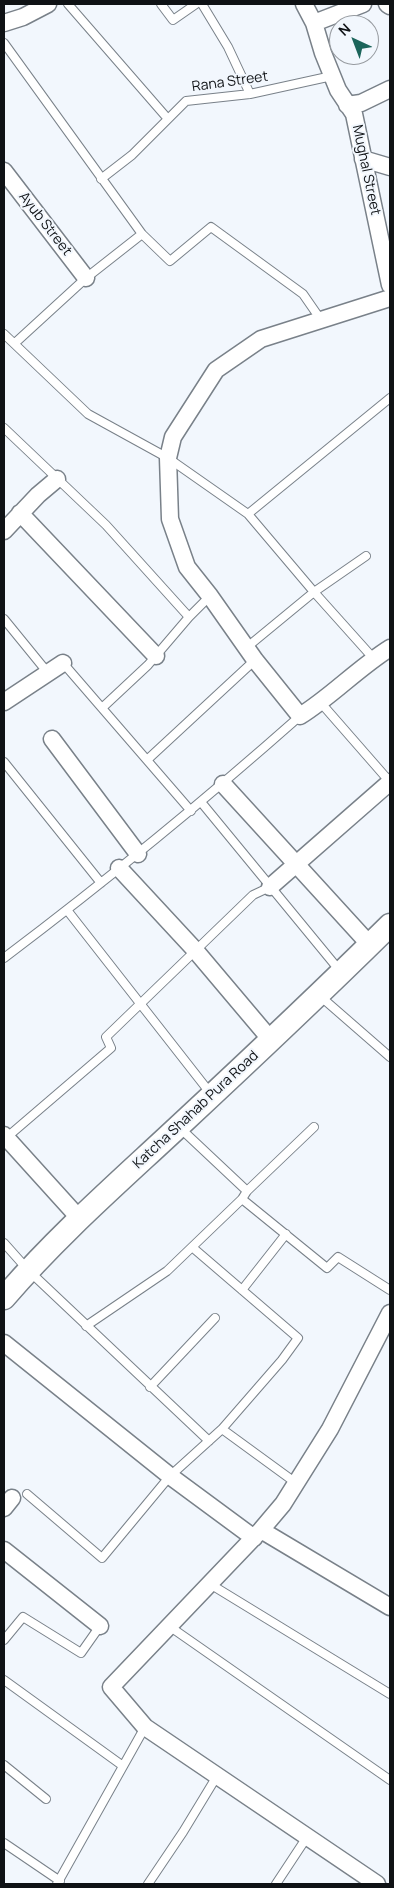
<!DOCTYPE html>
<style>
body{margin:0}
#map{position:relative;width:394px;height:1888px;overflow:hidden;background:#f2f7fd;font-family:Manrope,sans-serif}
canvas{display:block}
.frame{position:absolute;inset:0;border:5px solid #0f1215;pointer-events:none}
.north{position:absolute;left:329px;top:15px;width:50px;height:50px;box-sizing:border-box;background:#f2f7fd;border:1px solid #979ba0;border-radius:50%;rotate:317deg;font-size:14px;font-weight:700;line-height:20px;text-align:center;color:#0f1215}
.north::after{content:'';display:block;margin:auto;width:18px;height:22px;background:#1c655b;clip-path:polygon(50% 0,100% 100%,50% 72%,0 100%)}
</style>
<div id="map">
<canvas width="394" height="1888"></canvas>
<div class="frame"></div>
<div class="north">N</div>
</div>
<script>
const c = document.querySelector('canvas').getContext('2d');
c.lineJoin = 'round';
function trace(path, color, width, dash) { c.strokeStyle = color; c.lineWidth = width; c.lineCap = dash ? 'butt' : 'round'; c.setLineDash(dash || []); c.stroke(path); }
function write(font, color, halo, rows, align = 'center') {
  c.font = font + ' Manrope,sans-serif'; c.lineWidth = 4; c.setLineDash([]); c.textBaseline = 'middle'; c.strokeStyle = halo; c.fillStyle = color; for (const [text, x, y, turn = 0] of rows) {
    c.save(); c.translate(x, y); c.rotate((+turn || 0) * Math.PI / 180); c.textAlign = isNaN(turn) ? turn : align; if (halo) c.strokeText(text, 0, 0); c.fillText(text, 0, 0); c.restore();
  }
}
const lane = new Path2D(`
 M68 4 168 119
 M161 4 173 20 196 4
 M202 4 228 47 250 94
 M4 43 142 234 170 261 211 227 303 294 321 320
 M101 179 132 155 186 101 250 94 332 76
 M4 334 88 414 168 458 248 514 314 592 374 659
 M15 343 86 278 142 234
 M4 428 106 525 189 617
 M248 514 390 398
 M4 619 48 673
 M246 648 314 592 366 556
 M63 663 191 811
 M321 703 390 782
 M102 708 148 665 189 617 210 596
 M147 760 255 660
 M4 762 101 883
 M201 802 340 971
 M67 910 211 1094
 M4 958C106 881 204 801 300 716
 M320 996 390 1057
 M180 1128 247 1191
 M6 1138 111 1048 106 1037 253 895 270 887
 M242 1199 327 1268 338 1257 390 1290
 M4 1243 28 1270 209 1441
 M192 1247 298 1338 282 1360 222 1429
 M242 1290 286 1234
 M86 1326 167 1271 242 1199 247 1191 314 1127
 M150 1387 215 1318
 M27 1494 102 1558 170 1476 222 1429 296 1483
 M210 1584 390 1694
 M169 1626 390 1780
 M4 1640 23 1617 81 1653 100 1626
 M4 1680 123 1766
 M4 1765 46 1799
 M4 1843 60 1881
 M57 1884 145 1727
 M148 1884 183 1832 217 1776
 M276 1884 307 1837`);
const street = new Path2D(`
 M304 4 314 23 323 53 338 90 354 114 390 285
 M387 4 390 6
 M4 23 23 17 48 4
 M314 23 363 4
 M347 105 361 103 390 89
 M363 159 390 167
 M4 171 86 278
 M390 298 261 339 216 370 173 437 168 458 170 519 187 567 210 596 255 660 300 716C332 696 358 668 390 648
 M20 513 156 656
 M4 531 38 495 57 479
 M4 702 63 663
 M52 739 138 854
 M223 784 370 945
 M119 868 195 950 271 1040
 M270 887 390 782
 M4 1135 79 1218
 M4 1343 170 1476 254 1538
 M4 1508 12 1498
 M261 1530 390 1607
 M4 1550 100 1626
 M377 1884 145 1727 111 1687 261 1530 283 1504 330 1429 390 1313`);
const secondary = new Path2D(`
 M4 1298C57 1236 119 1182 179 1126 250 1060 321 993 390 925`);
const streetNames = [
 ["Rana Street",230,82,-8],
 ["Mughal Street",366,170,78],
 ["Ayub Street",45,224,52],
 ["Katcha Shahab Pura Road",196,1110,-43]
];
trace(lane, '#798189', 10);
trace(street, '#798189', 19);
trace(secondary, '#798189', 25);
trace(lane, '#fff', 8);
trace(street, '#fff', 16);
trace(secondary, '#fff', 22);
write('14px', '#0f1215', '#f2f7fd', streetNames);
</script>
